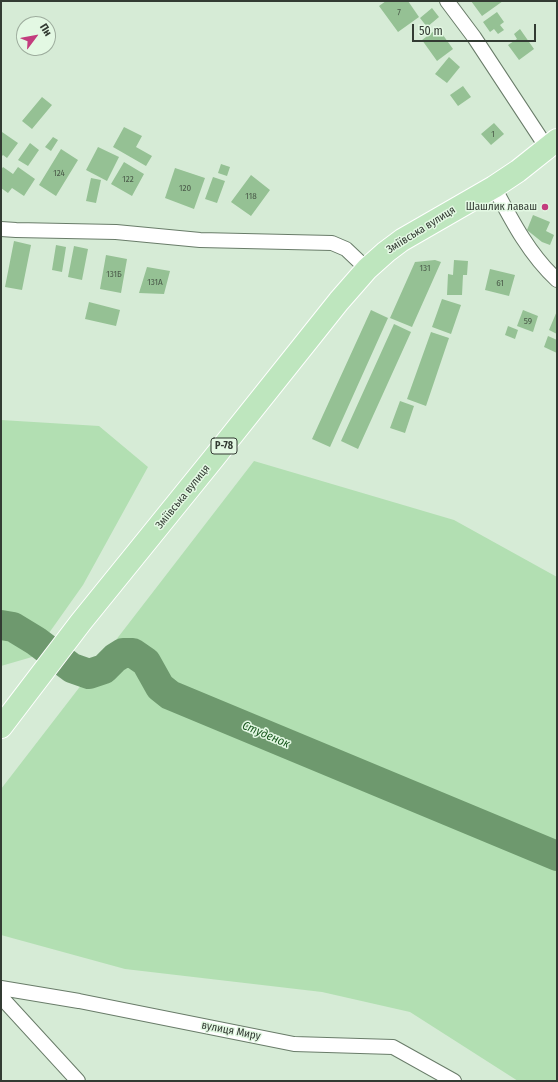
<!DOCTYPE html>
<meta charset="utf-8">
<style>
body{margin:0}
#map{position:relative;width:558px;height:1082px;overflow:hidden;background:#d6ebd6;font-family:"Fira Sans Condensed",sans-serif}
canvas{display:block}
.frame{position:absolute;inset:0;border:2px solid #333b33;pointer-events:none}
.north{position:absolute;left:16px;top:16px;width:40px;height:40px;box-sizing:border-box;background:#e3f8e3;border:1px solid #9dac9d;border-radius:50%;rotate:58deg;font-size:11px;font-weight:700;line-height:16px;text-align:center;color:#333b33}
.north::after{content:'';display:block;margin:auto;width:14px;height:18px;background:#c33d7e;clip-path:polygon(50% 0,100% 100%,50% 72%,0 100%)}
.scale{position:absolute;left:412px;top:24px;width:124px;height:18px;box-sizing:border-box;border:2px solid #333b33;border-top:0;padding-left:5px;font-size:12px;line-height:14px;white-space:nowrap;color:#333b33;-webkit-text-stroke:3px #e3f8e3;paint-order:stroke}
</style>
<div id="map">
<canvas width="558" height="1082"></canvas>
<div class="frame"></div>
<div class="north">Пн</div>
<div class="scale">50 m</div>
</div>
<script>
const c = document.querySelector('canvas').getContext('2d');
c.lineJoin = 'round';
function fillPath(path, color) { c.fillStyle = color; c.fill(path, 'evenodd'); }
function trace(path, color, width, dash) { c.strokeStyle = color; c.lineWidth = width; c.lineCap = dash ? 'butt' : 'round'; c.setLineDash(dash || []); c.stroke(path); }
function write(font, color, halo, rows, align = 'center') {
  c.font = font + ' "Fira Sans Condensed",sans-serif'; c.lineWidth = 3; c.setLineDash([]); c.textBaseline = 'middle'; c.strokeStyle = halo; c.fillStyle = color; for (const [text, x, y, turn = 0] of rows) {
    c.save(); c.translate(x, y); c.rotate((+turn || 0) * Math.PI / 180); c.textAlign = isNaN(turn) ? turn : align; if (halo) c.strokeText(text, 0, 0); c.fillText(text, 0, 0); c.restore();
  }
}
const green = new Path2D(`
 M1 420 99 426 148 467 83 585 32 657 1 666Z
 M254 461 454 520 557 577V1081H518L410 1012 322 992 125 969 1 935V789Z`);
const river = new Path2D(`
 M1 625 13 627 36 641 72 668 89 674 104 669 115 658 123 653H133L146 662 160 687 170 695 557 856`);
const building = new Path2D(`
 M386 1H408L419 17 398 32 379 6Z
 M471 1H503L482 16Z
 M432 8 439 17 427 27 420 18Z
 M497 12 504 22 500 25 504 30 498 34 494 29 490 32 483 22Z
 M438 28 453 49 437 61 422 40Z
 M520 29 534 49 519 60 508 45 517 39 514 34Z
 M449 57 460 67 447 83 435 74Z
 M463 86 471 97 458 106 450 95Z
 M42 97 52 105 32 129 22 121Z
 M494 123 504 134 491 145 481 134Z
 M124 127 142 136 136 147 152 156 146 166 113 147Z
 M2 132 18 143 7 158 3 155 1 157Z
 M53 137 58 140 51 151 45 147Z
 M30 143 39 150 28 166 18 160Z
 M98 147 119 157 107 181 86 170Z
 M61 149 78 160 56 196 39 185Z
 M124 162 144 174 132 196 111 184Z
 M221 164 230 167 227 176 218 173Z
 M3 167 13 174 18 167 35 179 24 196 12 188 8 193 1 188V170Z
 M175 168 205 178 194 209 165 198Z
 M251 175 270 190 251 216 231 202Z
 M213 177 225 181 217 203 205 199Z
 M91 178 101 180 96 203 86 201Z
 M533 215 550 222 546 231 554 235 550 245 542 242 527 230Z
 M14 241 31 245 22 290 5 287Z
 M56 245 66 247 62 272 52 270Z
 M74 246 88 249 82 280 68 277Z
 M106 255 127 259 121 293 100 289Z
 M435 260 441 262 412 327 390 318 415 262Z
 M454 260 468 261 467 275H463L462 295H447L448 274 453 275Z
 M147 267 170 271 164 294 139 293Z
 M490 269 515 275 509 296 485 290Z
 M442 299 461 305 451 334 432 327Z
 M89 302 120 310 116 326 85 319Z
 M371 310 388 318 330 447 312 439Z
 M523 310 538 316 533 332 517 326Z
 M557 311V334L549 330Z
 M394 324 411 332 358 449 341 441Z
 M508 326 518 330 515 339 505 335Z
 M431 332 449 338 426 406 407 399Z
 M548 336 557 340V353L544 347Z
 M400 401 414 406 405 433 390 428Z`);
const street = new Path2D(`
 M447 1 474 37 547 148
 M494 187C512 221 529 254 557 280
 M1 229 16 230 116 232 200 240 332 243 346 249 367 269
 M1 988 79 1001 294 1044 393 1047 454 1081
 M1 997 78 1081`);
const primary = new Path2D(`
 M1 727 81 622 213 459 339 301 367 269 386 252 402 240 494 187 518 171 557 140`);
const markers = [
 [545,207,4,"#c33d7e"]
];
const numberNames = [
 ["7",399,12],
 ["1",493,134],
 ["124",59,173],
 ["122",128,179],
 ["120",185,188],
 ["118",251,196],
 ["131",425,268],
 ["131Б",114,274],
 ["131А",155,282],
 ["61",500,283],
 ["59",528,321]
];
const shields = [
 [224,446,26]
];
const shieldNames = [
 ["Р-78",224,446]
];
const poiNames = [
 ["Шашлик лаваш",537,207]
];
const streetNames = [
 ["Зміївська вулиця",421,230,-32],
 ["Зміївська вулиця",183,497,-51],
 ["вулиця Миру",231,1031,11]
];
const waterNames = [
 ["Студенок",266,735,23]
];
fillPath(green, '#b2dfb2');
trace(river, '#6e996e', 30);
fillPath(building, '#95c194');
trace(street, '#697c69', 16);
trace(primary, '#fff', 24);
trace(street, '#fff', 14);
trace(primary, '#bee6be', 22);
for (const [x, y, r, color] of markers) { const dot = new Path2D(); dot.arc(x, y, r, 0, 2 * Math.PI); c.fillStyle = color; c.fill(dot); trace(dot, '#e3f8e3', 1.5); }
write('9px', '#4c5c4b', null, numberNames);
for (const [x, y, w] of shields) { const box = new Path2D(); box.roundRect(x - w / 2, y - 8, w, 16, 3); c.fillStyle = '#e3f8e3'; c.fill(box); trace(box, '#333b33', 1); }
write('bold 10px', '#333b33', null, shieldNames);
write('11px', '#333b33', '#e3f8e3', poiNames, 'right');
write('11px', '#333b33', '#e3f8e3', streetNames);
write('italic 12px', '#1c5a21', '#e3f8e3', waterNames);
</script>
